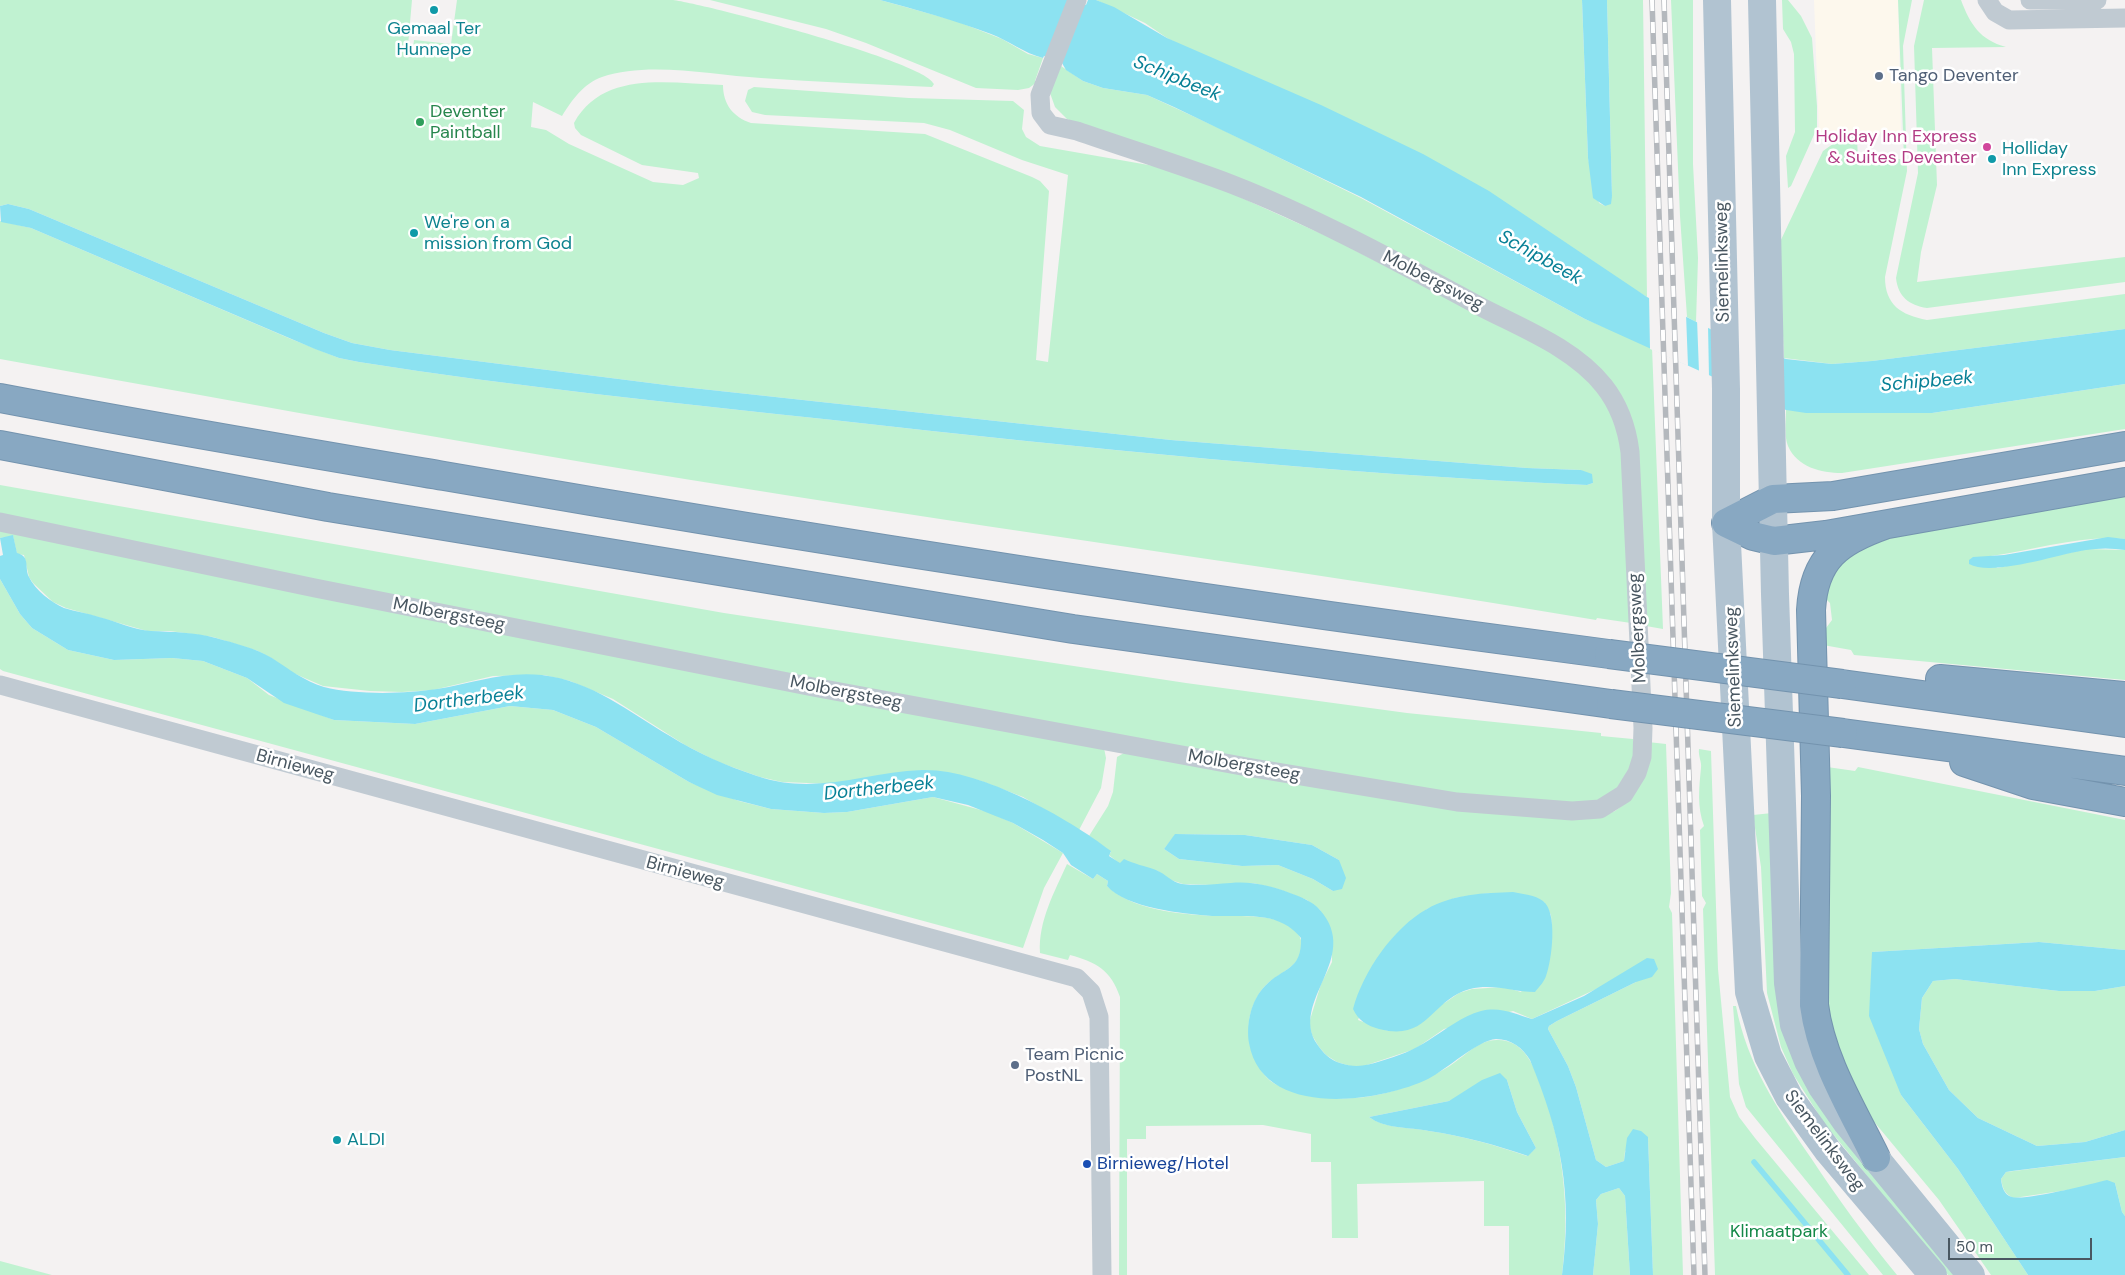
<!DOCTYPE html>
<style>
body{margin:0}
#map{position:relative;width:2125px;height:1275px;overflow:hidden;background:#f4f2f2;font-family:"DM Sans",sans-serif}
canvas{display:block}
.scale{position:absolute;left:1948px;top:1238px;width:144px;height:22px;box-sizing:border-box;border:2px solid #495761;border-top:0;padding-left:6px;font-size:15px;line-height:18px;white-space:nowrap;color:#495761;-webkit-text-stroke:4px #fff;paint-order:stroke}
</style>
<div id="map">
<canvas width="2125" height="1275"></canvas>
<div class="scale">50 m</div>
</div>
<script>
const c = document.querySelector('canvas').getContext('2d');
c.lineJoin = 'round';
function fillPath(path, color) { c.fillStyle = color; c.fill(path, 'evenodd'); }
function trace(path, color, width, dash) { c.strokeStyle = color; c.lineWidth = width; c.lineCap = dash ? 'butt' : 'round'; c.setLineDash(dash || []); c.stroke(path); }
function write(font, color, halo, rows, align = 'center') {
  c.font = font + ' "DM Sans",sans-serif'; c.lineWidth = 5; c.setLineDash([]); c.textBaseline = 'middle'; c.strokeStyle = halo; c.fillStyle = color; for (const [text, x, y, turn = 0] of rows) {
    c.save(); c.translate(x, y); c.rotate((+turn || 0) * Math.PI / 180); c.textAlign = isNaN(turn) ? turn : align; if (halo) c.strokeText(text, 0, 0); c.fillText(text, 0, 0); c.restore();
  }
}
const commercial = new Path2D(`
 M1814 0H1898L1901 132 1819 134Z`);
const green = new Path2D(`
 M0 0H412L407 57H412L414 40 451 44 457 0C506 0 555 0 604 0 627 0 651 0 673 0 705 4 927 62 934 84L932 87C875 84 818 82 761 78 713 75 648 61 602 77 584 83 572 100 562 116L533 102 531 127 546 130 569 144 653 182 683 185 699 178 698 173 642 165 581 135 575 128 574 123C604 69 671 84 723 85 723 104 733 117 751 123L925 134 1032 177 1040 181 1049 191 1036 360 1048 362 1068 175 1022 160 950 130 924 123 765 115 752 112 745 101 748 90 754 87 909 98 1013 101 1024 110 1022 129 1026 137 1040 146 1160 167 1239 195 1335 240 1556 354 1590 382 1609 408 1621 443 1631 623 1597 618 1596 620C1326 574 1055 538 785 495 522 454 261 406 0 359V221L31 228 291 339 339 358 359 362C516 387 675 403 833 420 1083 448 1335 474 1587 485L1593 483 1581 470 1527 468 1171 440 674 386 390 350 352 343 324 333 29 209 8 204 0 206Z
 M710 0H880L956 21 1002 39 1028 54 1043 58 1035 81 1037 82 1029 88 1018 90 976 88 866 43 826 29Z
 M1096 0H1582L1588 158 1599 203 1605 206 1612 196 1607 0H1643L1647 297 1619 280 1167 38 1145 23Z
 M1671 0H1693V164L1698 258 1696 322 1687 317 1680 216Z
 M1782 0H1788L1801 16 1812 38 1817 106V128L1791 186 1788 188 1786 156 1795 132 1794 54 1791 42 1783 29Z
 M1898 0H1912L1903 46 1907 171 1885 277C1885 305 1901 315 1927 320L2125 294V329L1872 361 1832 364 1784 358 1779 244 1823 151 1850 132 1857 137 1858 160 1904 159Z
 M1924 0H1961C1970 24 1980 40 2006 47L1932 48 1937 185 1921 252 1917 282 2125 257V282L1927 308C1909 305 1898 297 1896 278L1918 173 1914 46Z
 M1061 66 1083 81 1103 88 1147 95 1223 130 1361 198 1585 319 1652 347 1663 629 1646 626 1637 450 1568 345 1067 119 1055 107 1050 93Z
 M2125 384V429L1842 473C1821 473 1797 467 1788 446 1784 437 1786 421 1786 410L1932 413Z
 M0 485 724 613 1186 683 1407 713 1601 733V736L1633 739V763L1614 793 1592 803 1480 798 1058 726 420 601 0 514Z
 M2125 493V539C2081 535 2035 550 1991 556L1997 568 2087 549 2125 550V680L1854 655 1851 650 1823 645V632L1832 620 1830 603 1823 596C1835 553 1869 543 1908 533Z
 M0 529 1104 748 1106 758 1101 788 1079 830 1023 797 981 781 952 774 924 770 834 784 782 782 760 777 718 762 685 745 613 699 570 681 544 675 493 676 433 690 402 692 370 691 323 686 286 670 273 659 258 651 213 637 170 631H147L66 608 53 602 33 583 29 577 24 555 17 554 13 536 0 538Z
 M0 579 20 614 32 628 68 650 114 660 172 658 203 661 247 678 269 695 334 720 415 724 510 706 553 710 596 727 689 782 739 801 771 809 824 813 847 812 933 797 988 812 1013 823 1063 853 1044 888 1023 948 3 671 0 669Z
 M1648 742 1666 744 1671 893 1669 907 1672 913 1683 1275H1653L1648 1137 1625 1151 1624 1161 1606 1167 1596 1160 1576 1087 1568 1066 1548 1029 1549 1026 1557 1021 1636 982 1607 984 1532 1019 1513 1011 1444 1029 1415 1049 1364 1066H1350L1337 1062 1326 1055 1319 1047 1312 1035 1309 1023 1321 984 1332 962V935L1320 910 1307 900 1278 889 1253 883 1214 885 1183 884 1168 879 1158 871 1120 864 1109 855 1111 852 1089 836 1108 806 1113 792 1117 757 1124 753 1604 815 1615 811 1627 802ZM1176 834 1245 835 1312 845 1339 860 1333 891 1313 879 1278 865 1242 866 1179 859 1164 849ZM1489 893 1544 902 1551 915 1552 931 1521 992 1504 987 1472 989 1459 993 1446 1002 1388 1031 1358 1020 1391 940 1427 909 1455 898Z
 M1699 749 1711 751 1718 969 1730 1097 1739 1117 1755 1138 1869 1275H1715L1703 909 1706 903 1702 896 1700 830 1704 826C1697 807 1699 788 1701 768 1702 762 1698 756 1699 749Z
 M1827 767 1855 771 1858 767 2125 820V950L2039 942 1872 952 1901 1095 1958 1169 2028 1275H1991L1939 1200 1861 1106 1842 1076 1825 1006Z
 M1772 813 1778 970 1959 1275H1948L1824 1123 1793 1074 1781 1047 1767 993 1761 867 1753 815Z
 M1067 864 1093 879 1097 874 1108 881 1107 886C1132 910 1179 914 1212 916 1234 917 1293 910 1301 940 1307 965 1279 972 1266 985 1257 994 1251 1008 1249 1021 1248 1029 1252 1039 1253 1047 1256 1061 1261 1076 1275 1084 1281 1087 1289 1088 1296 1091 1347 1108 1402 1094 1448 1067 1463 1058 1478 1039 1498 1040 1525 1040 1534 1067 1542 1088 1564 1149 1570 1210 1562 1275H1509V1226H1484V1181L1357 1184 1358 1238H1332L1331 1162H1311V1134L1263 1125 1146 1126V1139H1127V1275H1119L1120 997C1111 970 1096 962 1070 955L1068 960 1040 953C1038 921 1055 891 1067 864ZM1507 1080 1517 1112 1536 1148 1527 1156C1495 1145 1463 1136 1429 1131 1410 1127 1386 1129 1369 1117L1449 1101Z
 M1955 979 2059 991H2095L2125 986V1130L2085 1142 2037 1146 1978 1118 1949 1090 1923 1044 1919 1029 1922 998 1933 981Z
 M1733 1006H1736C1747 1064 1778 1110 1811 1158 1838 1199 1866 1237 1897 1275H1883L1746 1107 1739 1084Z
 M2125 1157V1216L2122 1212 2115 1183 2014 1198C2004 1194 2003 1189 2001 1179L2006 1172Z
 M1619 1188 1625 1196 1630 1275H1593L1598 1224 1596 1200 1601 1194Z
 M0 1261 52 1275H0Z`);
const water = new Path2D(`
 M880 0H1075L1086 5 1088 0H1096L1114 7 1167 38 1321 105 1423 154 1489 191 1647 297 1732 340 1786 359 1832 364 1872 361 2125 329V384L1932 413H1806L1786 410 1585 319 1361 197 1174 107 1147 95 1103 88 1083 81 1066 70 1062 63 1044 56 1043 58C1024 53 1009 41 991 34 954 20 917 10 880 0Z
 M1582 0H1607L1612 196 1611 204 1605 206 1593 198 1588 158Z
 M8 204 29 209 324 333 352 343 390 350 674 386 1171 440 1527 468 1581 470 1592 474 1593 483 1587 485C1335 474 1084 448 833 420 675 403 516 387 359 362L339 358 315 349 31 228 1 222 0 206Z
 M13 535 17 553C31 557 24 567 29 577 35 590 51 602 64 608 76 612 88 613 99 617 116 621 134 630 151 631 173 632 194 632 216 638 234 643 255 648 272 658 289 669 304 681 324 687 355 695 405 694 437 689 474 683 504 671 542 675 592 681 629 712 670 736 697 753 727 766 757 776 816 796 865 772 922 770 979 768 1067 817 1111 851L1109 856 1120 863 1124 859C1134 864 1145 866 1156 870 1166 874 1171 882 1182 884 1199 886 1215 884 1231 883 1251 881 1272 886 1290 893 1301 897 1312 901 1320 910 1362 958 1289 1001 1317 1044 1323 1053 1330 1060 1340 1063 1355 1068 1366 1066 1381 1061 1398 1056 1414 1050 1429 1040 1445 1030 1462 1016 1481 1011 1500 1006 1515 1014 1532 1019L1584 996 1647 958 1654 959 1658 969 1652 977 1636 982 1557 1021 1549 1026 1548 1029 1568 1066 1576 1087 1596 1160 1606 1167 1624 1161 1627 1138 1633 1129 1641 1131 1648 1137 1653 1275H1630L1625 1196 1619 1188 1601 1194 1596 1200 1598 1224 1593 1275H1562C1573 1194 1561 1134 1530 1060 1523 1048 1511 1039 1496 1039 1478 1040 1446 1070 1428 1079 1378 1103 1262 1119 1249 1043 1246 1024 1251 1000 1265 986 1283 967 1302 971 1301 938 1279 910 1244 917 1212 916 1184 914 1126 908 1107 886L1108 881 1097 874 1093 879 1071 865 1063 853 1043 840 1013 823 968 805 933 797 847 812 824 813 771 809 717 795 689 782 596 727 553 710 510 706 415 724 334 720 284 703 247 678 203 661 172 658 114 660 68 650 32 628 20 614 0 579V556L3 555 0 538Z
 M2108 537 2125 539V550C2112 548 2099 548 2086 550 2059 554 1992 577 1969 564V560L1973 557 2004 555Z
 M1175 834 1245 835 1312 845 1339 860 1346 878 1342 889 1333 891 1313 879 1278 865 1242 866 1179 859 1164 849Z
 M1513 892C1523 894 1535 895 1543 901 1558 912 1552 960 1546 976 1544 982 1539 987 1535 992 1513 992 1493 983 1470 989 1430 1000 1429 1042 1379 1029 1366 1025 1359 1021 1353 1009 1363 972 1393 928 1427 909 1453 894 1484 893 1513 892Z
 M2039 942 2125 950V986L2095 991H2059L1955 979 1933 981 1922 998 1919 1029 1923 1044 1949 1090 1978 1118 2037 1146 2085 1142 2125 1130V1157L2012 1171 2006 1172 2001 1179C2002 1187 2004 1195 2012 1197 2025 1201 2091 1184 2107 1180L2115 1183 2122 1212 2125 1216V1275H2028L1958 1169 1901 1095 1869 1016 1872 952Z
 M1500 1073 1507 1080 1517 1112 1536 1148 1528 1156C1496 1145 1463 1136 1429 1131 1409 1127 1385 1129 1369 1117L1449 1101 1482 1080Z`);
const pier = new Path2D(`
 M1649 295 1686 314 1688 366 1650 349Z
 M1697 319 1708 325 1709 377 1699 372Z
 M1733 338 1761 348 1784 412 1714 379Z`);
const stream = new Path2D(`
 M1754 1162 1848 1275`);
const minor = new Path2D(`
 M1987 0 1995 12 2009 20 2125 18
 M2030 0H2097
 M0 522 315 588 813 687 1247 767 1457 802 1572 811 1600 809 1624 794 1637 773 1642 757 1643 728 1630 452C1627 428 1619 405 1604 386 1575 349 1524 329 1483 308 1403 265 1316 217 1231 184 1181 165 1129 149 1077 131L1050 125 1041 113 1040 95 1077 0
 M0 685 1077 978 1091 992 1099 1017 1102 1275`);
const primary = new Path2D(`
 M1717 0 1726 389V523L1749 992 1768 1056 1789 1097 1828 1151 1933 1275
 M1762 0 1775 594 1788 983 1794 1025 1808 1061 1822 1087 1847 1123 1971 1275`);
const motorway = new Path2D(`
 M0 398C147 426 296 451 444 476 831 543 1219 603 1609 654
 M0 445 328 507 1073 629 1611 704
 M1726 523 1773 499 1833 496 2125 446
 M1726 523 1753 536 1774 541 1826 535 2125 482
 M1940 679 2125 696
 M1842 684 2125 723
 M1843 733 2125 771
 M1964 762 2033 785 2125 802
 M1876 1158C1852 1109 1821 1060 1814 1005L1816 796 1811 610C1814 558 1839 541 1884 525`);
const rail = new Path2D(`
 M1652 0 1694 1275
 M1664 0 1705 1275`);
const motorwayBridge = new Path2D(`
 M1609 654 1842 684
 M1611 704 1843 733`);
const markers = [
 [434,10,5,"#0f9aa8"],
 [1879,76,5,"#5c6f8a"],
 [420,122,5,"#2e9e5b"],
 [1987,147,5,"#d1479c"],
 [1992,159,5,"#0f9aa8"],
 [414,233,5,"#0f9aa8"],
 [1015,1065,5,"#5c6f8a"],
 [337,1140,5,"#0f9aa8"],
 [1087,1164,5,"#1a4fb4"]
];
const cultureNames = [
 ["Gemaal Ter",434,29,"center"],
 ["Hunnepe",434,50,"center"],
 ["Holliday",2002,149],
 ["Inn Express",2002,170],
 ["We're on a",424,223],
 ["mission from God",424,244],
 ["ALDI",347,1140]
];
const serviceNames = [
 ["Tango Deventer",1889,76],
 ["Team Picnic",1025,1055],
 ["PostNL",1025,1076]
];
const leisureNames = [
 ["Deventer",430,112],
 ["Paintball",430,133]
];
const hotelNames = [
 ["Holiday Inn Express",1977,137],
 ["& Suites Deventer",1977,158]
];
const streetNames = [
 ["Siemelinksweg",1723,262,-91],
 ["Molbergsweg",1433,281,27],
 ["Molbergsteeg",449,615,11],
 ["Molbergsweg",1638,628,-93],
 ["Siemelinksweg",1734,667,-92],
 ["Molbergsteeg",846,693,11],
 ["Birnieweg",295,766,15],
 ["Molbergsteeg",1244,766,10],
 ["Birnieweg",685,873,15],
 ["Siemelinksweg",1824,1141,53]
];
const transitNames = [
 ["Birnieweg/Hotel",1097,1164]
];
const parkNames = [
 ["Klimaatpark",1779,1232]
];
const waterNames = [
 ["Schipbeek",1177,79,22],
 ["Schipbeek",1540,258,29],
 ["Schipbeek",1927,382,-5],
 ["Dortherbeek",469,700,-7],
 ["Dortherbeek",879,789,-6]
];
fillPath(commercial, '#fdf8ed');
fillPath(green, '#c0f2d1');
fillPath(water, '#8ce2f1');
fillPath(pier, '#f4f2f2');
trace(stream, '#8ce2f1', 5.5);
trace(motorway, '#7393ae', 30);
trace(minor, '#c0cad2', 19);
trace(primary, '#b1c3d1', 28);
trace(motorway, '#88a8c2', 28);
trace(rail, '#b4b8bd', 5.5);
trace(rail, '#fff', 4, [11]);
trace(motorwayBridge, '#7393ae', 30, []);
trace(motorwayBridge, '#88a8c2', 28);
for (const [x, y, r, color] of markers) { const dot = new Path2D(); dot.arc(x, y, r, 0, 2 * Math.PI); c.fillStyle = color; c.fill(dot); trace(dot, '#fff', 2); }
write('18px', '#0d838f', '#fff', cultureNames, 'left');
write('18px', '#4e5e75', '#fff', serviceNames, 'left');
write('18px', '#27864d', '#fff', leisureNames, 'left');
write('18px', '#b23c85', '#fff', hotelNames, 'right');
write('18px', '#495761', '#fff', streetNames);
write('18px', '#164399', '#fff', transitNames, 'left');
write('18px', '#138847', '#fff', parkNames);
write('italic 19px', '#078096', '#fff', waterNames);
</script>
